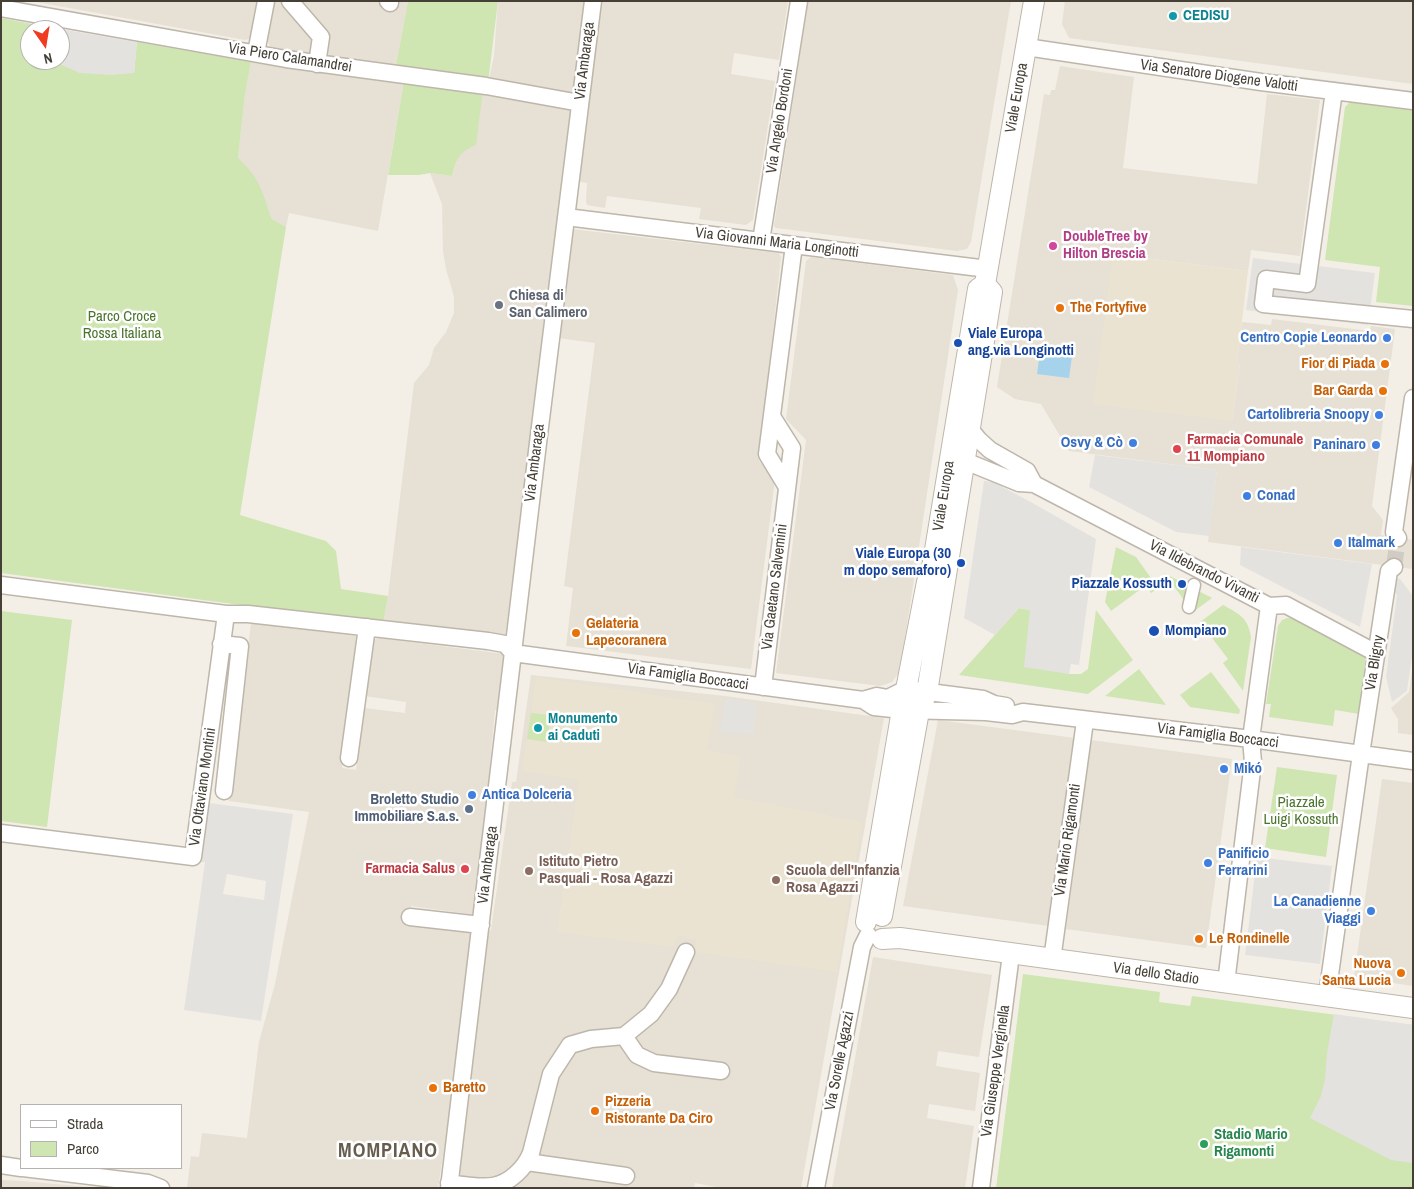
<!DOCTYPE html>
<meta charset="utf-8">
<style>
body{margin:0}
#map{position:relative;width:1414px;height:1189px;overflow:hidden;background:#f3efe7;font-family:"Archivo Narrow",sans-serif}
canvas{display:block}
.frame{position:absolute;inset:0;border:2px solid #453f36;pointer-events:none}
.legend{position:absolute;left:20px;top:1104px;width:162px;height:65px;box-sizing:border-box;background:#fff;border:1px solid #b5b2af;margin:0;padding:6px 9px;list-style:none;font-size:15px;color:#453f36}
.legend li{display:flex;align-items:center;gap:10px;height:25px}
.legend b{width:25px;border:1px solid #b5b2af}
.north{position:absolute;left:20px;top:20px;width:50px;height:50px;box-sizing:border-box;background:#fff;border:1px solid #b5b2af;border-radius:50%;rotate:167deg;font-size:14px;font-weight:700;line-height:20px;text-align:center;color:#453f36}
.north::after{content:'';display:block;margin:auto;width:18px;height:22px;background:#ee3b22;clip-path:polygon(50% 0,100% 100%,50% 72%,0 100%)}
</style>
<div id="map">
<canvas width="1414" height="1189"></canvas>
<div class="frame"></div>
<ul class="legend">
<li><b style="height:6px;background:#fff"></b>Strada</li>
<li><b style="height:14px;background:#cfe5b2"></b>Parco</li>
</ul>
<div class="north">N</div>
</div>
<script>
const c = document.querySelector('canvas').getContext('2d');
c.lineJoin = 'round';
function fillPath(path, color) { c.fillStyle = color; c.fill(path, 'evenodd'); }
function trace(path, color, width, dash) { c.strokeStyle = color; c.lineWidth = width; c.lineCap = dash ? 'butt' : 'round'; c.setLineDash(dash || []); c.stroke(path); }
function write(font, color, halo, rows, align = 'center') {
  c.font = font + ' "Archivo Narrow",sans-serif'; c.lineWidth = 5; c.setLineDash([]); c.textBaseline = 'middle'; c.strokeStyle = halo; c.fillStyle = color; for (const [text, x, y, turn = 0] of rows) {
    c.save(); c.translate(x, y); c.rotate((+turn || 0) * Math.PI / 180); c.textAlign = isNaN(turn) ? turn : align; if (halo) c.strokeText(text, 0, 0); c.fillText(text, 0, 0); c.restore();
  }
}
const residential = new Path2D(`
 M31 1H408L395 71 271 49 267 39 251 36 249 39 245 40Z
 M498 1H586L574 99 488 83 494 56Z
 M602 1H788L779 60 734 53 731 74 775 81 753 220 746 225 699 219 701 208 607 196 605 208 587 205 586 201 587 183 575 181Z
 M808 1H1011L971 242 967 249 957 251 776 228 774 226Z
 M1065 1H1413V84L1069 38 1062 24Z
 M251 62 404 81 378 231 289 213 286 227 272 219 267 205 238 158 245 93Z
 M1060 66 1134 77 1123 168 1257 184 1267 94 1320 100 1300 256 1251 250 1248 271 1113 254 1232 421 1240 364 1237 363 1242 322 1271 325 1272 319 1370 331 1371 326 1395 329 1372 506 1383 520 1381 535 1413 540V569L1208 542 1217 470 1069 451 1041 404 1015 399 997 387 1044 94 1050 95 1051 90H1055Z
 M483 89 566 105 573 111 505 638 383 624 388 596 414 383 429 365 434 348 446 332 454 313V297L446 269 443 251 442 204 430 173 452 176 458 157 465 149 478 117Z
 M571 229 779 253 781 257 759 461 775 479 751 669 566 646 573 588 564 586 595 343 558 338Z
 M811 257 953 275 958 290 900 671 892 682 880 686 776 673 806 440 786 419 806 261Z
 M251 623 356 636 342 768 356 770 364 708 405 713 406 702 365 696 371 641 378 638 505 654 498 710H495L476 915 411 906 407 918 478 929 438 1188H187L191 1156 199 1157 202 1133 247 1138 259 1042 275 984 309 812 229 801Z
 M1413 664V735L1398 733V719L1391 708 1409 692Z
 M531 675 725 696 884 718 801 1188H722L695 1183 694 1188H453L488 931 491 930 512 782H516Z
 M938 720 1075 738 1049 926 903 906Z
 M1091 740 1232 759 1206 948 1066 929Z
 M1382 779 1413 783V986L1354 977Z
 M873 957 992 975 979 1057 938 1051 936 1066 980 1073 975 1111 929 1104 927 1118 974 1126 965 1188H832Z
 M1 1180 23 1181 98 1188H1Z`);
const education = new Path2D(`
 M1113 254 1248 271 1237 363H1240L1232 421 1093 404Z
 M536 677 715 704 707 750 741 756 734 797 862 822 837 972 696 952 697 940 678 936 674 947 557 932 579 780 522 771 527 739 547 741 551 716 531 712Z`);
const green = new Path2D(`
 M408 1H498L488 83 395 71Z
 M1 18 42 26 41 30H30V60H54L57 63 134 73 137 42 251 62 245 94 238 158C260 178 262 192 272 219L286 227 240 515 326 541 336 551 341 589 388 596 383 624 1 573Z
 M404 81 483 89 476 145C458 152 457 159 452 176L430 173 419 175H388Z
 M1351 101 1413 110V306L1376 302 1380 267 1325 260 1345 107Z
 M1116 547 1136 557 1158 588 1151 593 1145 586 1111 611 1105 602Z
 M1164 573 1212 598 1193 612Z
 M1223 605C1239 614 1248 617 1251 637L1243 691 1223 663 1228 659 1200 622Z
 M1019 608 1030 610 1069 674H1081L1088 669 1096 610 1133 660 1088 694 959 675Z
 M1 611 72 620 47 827 1 821Z
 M1287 618H1294L1366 655 1359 714 1335 710 1333 726 1269 717 1271 704H1266L1278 626 1282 620Z
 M1139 669 1166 705 1105 696Z
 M1211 672 1240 710 1239 714 1190 707 1180 695Z
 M531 713 551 715 547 742 527 739Z
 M1277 767 1337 775 1326 857 1265 848Z
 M1023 974 1160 992 1159 1002 1190 1006 1192 996 1413 1025V1188H996Z`);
const parking = new Path2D(`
 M42 26 137 42 134 73 111 75 80 73 57 63 54 60H60V30H41Z
 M1279 74 1413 91V96L1278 79Z
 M1253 258 1375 273 1368 325 1246 310Z
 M1095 455 1217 470 1209 536 1176 532 1089 487Z
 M984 481 993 482 1029 501 1096 539 1079 665 1071 664 1069 674 1024 667 1030 610 1019 608 995 635 964 618Z
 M1241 547 1372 564 1360 627 1240 565Z
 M1390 578 1400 579 1413 596V650L1407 691 1392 702 1386 677 1397 595 1389 583Z
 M725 699 757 703 753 735 720 732Z
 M209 803 293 814 261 1021 184 1010 205 862H200ZM227 874 266 881 264 900 223 894Z
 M1257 857 1332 866 1320 964 1245 955Z
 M1334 1014 1413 1025V1163L1391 1160 1310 1118 1321 1096 1325 1079 1327 1053Z`);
const water = new Path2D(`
 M1040 352 1072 356 1069 378 1037 374Z`);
const minorTunnel = new Path2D(`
 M1394 567 1398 538`);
const pedestrian = new Path2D(`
 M1189 607 1194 585`);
const minor = new Path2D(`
 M290 1 321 37 317 64
 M388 1 390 3
 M1 8 286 59 486 86 580 103
 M1026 47 1261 82 1413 101
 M256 53 266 1
 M1334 91 1307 284 1266 279 1263 304 1413 319
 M566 217 988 269
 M761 241 799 1
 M970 429 979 440 990 450 1027 471 1034 484
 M965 461 1019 483 1034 484 1269 606 1286 605 1376 653
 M787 487 767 454 794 245
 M1398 538 1394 532 1413 398
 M1 585 226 614H248L488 641 505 644 513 653
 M221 644 240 646 224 791
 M513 653 863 700 877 696 888 698 906 689 983 699 994 704 1006 706
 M763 687 792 448 773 418
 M863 700 874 707 902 710 986 712 1012 715 1023 712 1251 739 1413 761
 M349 758 367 627
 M1 833 193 857 226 614
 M410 917 481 925
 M1052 960 1085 721
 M1226 983 1253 762 1251 739 1269 606
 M1327 996 1361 754 1389 571 1394 567
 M624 1036 637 1055 654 1063 721 1071
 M527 1162 626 1176
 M1 1165 21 1168
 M23 1168 148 1183 161 1188
 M449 1183C462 1185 481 1188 493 1186 510 1183 525 1168 531 1153L551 1074 570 1045 591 1039 624 1036 651 1014 669 989 686 952
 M449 1188 538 443 593 1
 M816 1188 862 947 868 935
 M981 1188 1011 954`);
const tertiary = new Path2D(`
 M882 916 919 711 927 692 992 292 985 284 1034 1
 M866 922 902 710 927 582 932 568 978 289 985 284
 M882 939 900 938 1413 1008`);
const markers = [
 [1173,16,5,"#0f9aa8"],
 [1053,246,5,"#d1479c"],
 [499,305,5,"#6b7280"],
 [1060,308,5,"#e8710a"],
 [1387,338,5,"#3f7fe0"],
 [958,343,5,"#1a4fb4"],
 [1385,364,5,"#e8710a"],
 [1383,391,5,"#e8710a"],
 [1379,415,5,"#3f7fe0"],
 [1133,443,5,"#3f7fe0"],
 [1376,445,5,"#3f7fe0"],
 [1177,449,5,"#e0444e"],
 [1247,496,5,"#3f7fe0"],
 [1338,543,5,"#3f7fe0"],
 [961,563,5,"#1a4fb4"],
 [1182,584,5,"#1a4fb4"],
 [1154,631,6,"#1a4fb4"],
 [576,633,5,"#e8710a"],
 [538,728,5,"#0f9aa8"],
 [1224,769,5,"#3f7fe0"],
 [472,795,5,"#3f7fe0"],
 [469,809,5,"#5c6f8a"],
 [1208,863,5,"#3f7fe0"],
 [465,869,5,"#e0444e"],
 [529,871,5,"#8d6e63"],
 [776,880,5,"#8d6e63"],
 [1371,911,5,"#3f7fe0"],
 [1199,939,5,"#e8710a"],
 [1401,973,5,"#e8710a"],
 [433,1088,5,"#e8710a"],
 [595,1111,5,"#e8710a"],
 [1204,1144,5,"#2e9e5b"]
];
const cultureNames = [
 ["CEDISU",1183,16],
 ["Monumento",548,719],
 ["ai Caduti",548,736]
];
const streetNames = [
 ["Via Piero Calamandrei",290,58,9],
 ["Via Ambaraga",585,61,-83],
 ["Via Senatore Diogene Valotti",1219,76,8],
 ["Viale Europa",1017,98,-80],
 ["Via Angelo Bordoni",780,121,-81],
 ["Via Giovanni Maria Longinotti",777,243,7],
 ["Via Ambaraga",535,463,-83],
 ["Viale Europa",944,496,-81],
 ["Via Ildebrando Vivanti",1204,572,27],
 ["Via Gaetano Salvemini",775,587,-83],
 ["Via Bligny",1375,663,-81],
 ["Via Famiglia Boccacci",688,677,8],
 ["Via Famiglia Boccacci",1218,736,7],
 ["Via Ottaviano Montini",203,787,-82],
 ["Via Mario Rigamonti",1068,840,-82],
 ["Via Ambaraga",488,865,-83],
 ["Via dello Stadio",1156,974,8],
 ["Via Sorelle Agazzi",840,1061,-79],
 ["Via Giuseppe Verginella",996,1071,-82]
];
const hotelNames = [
 ["DoubleTree by",1063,237],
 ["Hilton Brescia",1063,254]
];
const worshipNames = [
 ["Chiesa di",509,296],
 ["San Calimero",509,313]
];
const foodNames = [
 ["The Fortyfive",1070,308],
 ["Fior di Piada",1375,364,"right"],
 ["Bar Garda",1373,391,"right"],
 ["Gelateria",586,624],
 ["Lapecoranera",586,641],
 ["Le Rondinelle",1209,939],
 ["Nuova",1391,964,"right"],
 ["Santa Lucia",1391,981,"right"],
 ["Baretto",443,1088],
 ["Pizzeria",605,1102],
 ["Ristorante Da Ciro",605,1119]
];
const parkNames = [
 ["Parco Croce",122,317],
 ["Rossa Italiana",122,334],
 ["Piazzale",1301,803],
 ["Luigi Kossuth",1301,820]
];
const transitNames = [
 ["Viale Europa",968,334],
 ["ang.via Longinotti",968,351],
 ["Viale Europa (30",951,554,"right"],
 ["m dopo semaforo)",951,571,"right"],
 ["Piazzale Kossuth",1172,584,"right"],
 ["Mompiano",1165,631]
];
const shopNames = [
 ["Centro Copie Leonardo",1377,338],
 ["Cartolibreria Snoopy",1369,415],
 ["Osvy & Cò",1123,443],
 ["Paninaro",1366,445],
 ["Conad",1257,496,"left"],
 ["Italmark",1348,543,"left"],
 ["Mikó",1234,769,"left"],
 ["Antica Dolceria",482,795,"left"],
 ["Panificio",1218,854,"left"],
 ["Ferrarini",1218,871,"left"],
 ["La Canadienne",1361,902],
 ["Viaggi",1361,919]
];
const healthNames = [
 ["Farmacia Comunale",1187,440],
 ["11 Mompiano",1187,457],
 ["Farmacia Salus",455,869,"right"]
];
const serviceNames = [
 ["Broletto Studio",459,800],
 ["Immobiliare S.a.s.",459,817]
];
const educationNames = [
 ["Istituto Pietro",539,862],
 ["Pasquali - Rosa Agazzi",539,879],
 ["Scuola dell'Infanzia",786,871],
 ["Rosa Agazzi",786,888]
];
const leisureNames = [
 ["Stadio Mario",1214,1135],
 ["Rigamonti",1214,1152]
];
const districtNames = [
 ["MOMPIANO",388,1152]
];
fillPath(residential, '#e6e0d5');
fillPath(education, '#ebe3d2');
fillPath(green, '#cfe5b2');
fillPath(parking, '#e4e2df');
fillPath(water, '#a6d2ec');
trace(minorTunnel, '#d0ccc4', 16, [16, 8]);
trace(pedestrian, '#beb6aa', 15);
trace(minor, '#beb6aa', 19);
trace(tertiary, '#beb6aa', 22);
trace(pedestrian, '#fff', 12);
trace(minor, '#fff', 16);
trace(tertiary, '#fff', 20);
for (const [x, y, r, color] of markers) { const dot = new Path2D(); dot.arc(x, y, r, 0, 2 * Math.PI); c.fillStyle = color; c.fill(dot); trace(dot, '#fff', 2); }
write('bold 15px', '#0d838f', '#fff', cultureNames, 'left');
write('15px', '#453f36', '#fff', streetNames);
write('bold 15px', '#b23c85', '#fff', hotelNames, 'left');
write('bold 15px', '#5b616d', '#fff', worshipNames, 'left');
write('bold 15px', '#c56008', '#fff', foodNames, 'left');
write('15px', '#4a742d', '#fff', parkNames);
write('bold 15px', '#164399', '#fff', transitNames, 'left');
write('bold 15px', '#366cbe', '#fff', shopNames, 'right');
write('bold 15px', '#be3a42', '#fff', healthNames, 'left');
write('bold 15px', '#4e5e75', '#fff', serviceNames, 'right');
write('bold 15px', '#785e54', '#fff', educationNames, 'left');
write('bold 15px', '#27864d', '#fff', leisureNames, 'left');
c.letterSpacing = '1px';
write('bold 20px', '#675d4e', '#fff', districtNames);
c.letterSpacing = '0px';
</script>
